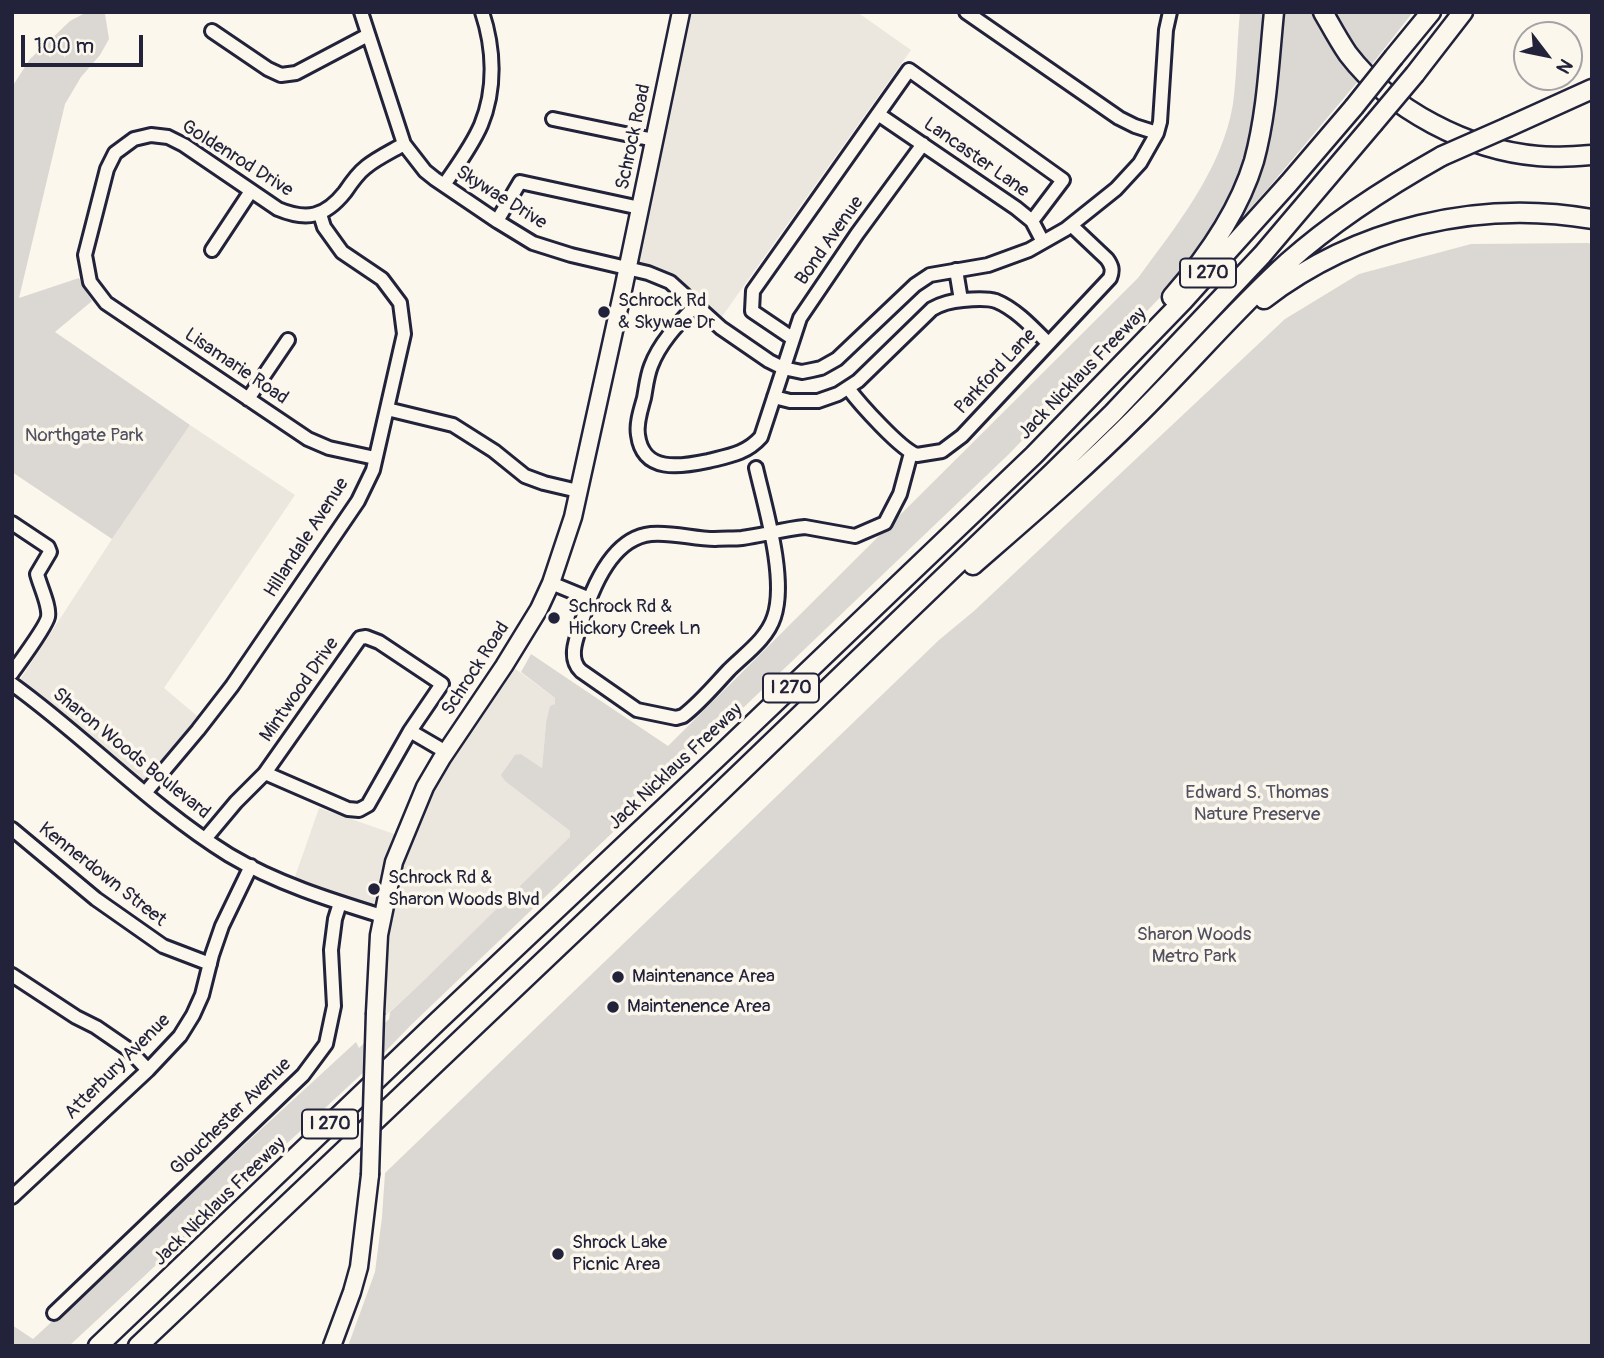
<!DOCTYPE html>
<style>
body{margin:0}
#map{position:relative;width:1604px;height:1358px;overflow:hidden;background:#fbf7ec;font-family:Pangolin,sans-serif}
canvas{display:block}
.frame{position:absolute;inset:0;border:14px solid #22223b;pointer-events:none}
.north{position:absolute;left:1513px;top:21px;width:70px;height:70px;box-sizing:border-box;background:#fbf7ec;border:2px solid #a4a2a5;border-radius:50%;rotate:122deg;font-size:19px;font-weight:700;line-height:28px;text-align:center;color:#22223b}
.north::after{content:'';display:block;margin:auto;width:24px;height:32px;background:#22223b;clip-path:polygon(50% 0,100% 100%,50% 72%,0 100%)}
.scale{position:absolute;left:21px;top:35px;width:122px;height:32px;box-sizing:border-box;border:4px solid #22223b;border-top:0;padding-left:9px;font-size:21px;line-height:24px;white-space:nowrap;color:#22223b;-webkit-text-stroke:5px #fbf7ec;paint-order:stroke}
</style>
<div id="map">
<canvas width="1604" height="1358"></canvas>
<div class="frame"></div>
<div class="north">N</div>
<div class="scale">100 m</div>
</div>
<script>
const c = document.querySelector('canvas').getContext('2d');
c.lineJoin = 'round';
function fillPath(path, color) { c.fillStyle = color; c.fill(path, 'evenodd'); }
function trace(path, color, width, dash) { c.strokeStyle = color; c.lineWidth = width; c.lineCap = dash ? 'butt' : 'round'; c.setLineDash(dash || []); c.stroke(path); }
function write(font, color, halo, rows, align = 'center') {
  c.font = font + ' Pangolin,sans-serif'; c.lineWidth = 7; c.setLineDash([]); c.textBaseline = 'middle'; c.strokeStyle = halo; c.fillStyle = color; for (const [text, x, y, turn = 0] of rows) {
    c.save(); c.translate(x, y); c.rotate((+turn || 0) * Math.PI / 180); c.textAlign = isNaN(turn) ? turn : align; if (halo) c.strokeText(text, 0, 0); c.fillText(text, 0, 0); c.restore();
  }
}
const built = new Path2D(`
 M684 12H857L911 50 716 325 673 284 629 268Z
 M190 425 295 495 164 688 202 720 149 781 137 785 16 686 112 539Z
 M506 662 555 698V704L546 723 542 768 521 754 506 782 570 831 571 837 418 986 373 1027 381 914 291 888 319 808 403 837Z`);
const green = new Path2D(`
 M87 12H101L105 14 109 39 100 55 81 77 65 104 19 298 79 278 83 287 92 301 55 332 190 425 112 539 12 472V87L30 59 70 21Z
 M1240 12H1269L1252 154 1218 227 1173 284 1009 454 411 1025 381 1056 69 1346H12V1325L33 1339 356 1042 359 1048 389 1019 390 1012 418 986 570 837V831L506 782 501 775 515 755 521 754 542 768 546 723 550 706 555 704V698L521 672 531 654 668 746 1138 278C1176 226 1222 170 1233 104 1237 74 1237 42 1240 12Z
 M1280 12H1313L1332 46 1359 80 1270 186 1231 230Z
 M1330 12H1413L1369 68 1356 52Z
 M1588 243 1592 244V1346H348L375 1272 382 1217 385 1173 939 640 974 611 1285 319 1359 274 1471 244Z`);
const minor = new Path2D(`
 M361 12 404 144 425 171 435 179 497 221 533 243 571 255 648 273 670 282 721 328 769 361 783 368 802 372 812 370 821 368 837 359 915 285 930 275 988 265 1029 250 1066 229 1116 189 1140 163 1157 133 1160 122 1166 30 1170 12
 M966 12 1119 118 1135 126 1157 133
 M212 31 268 69 281 75 296 73 368 35
 M878 114 1016 208 1032 221 1043 242
 M553 119 654 140
 M444 185C457 166 472 146 481 125 496 89 494 48 482 12
 M497 221 520 182 640 208
 M212 250 251 191
 M956 270 961 300
 M696 305C679 323 660 342 651 366 647 376 646 387 644 398 641 409 636 423 638 435 643 473 680 467 708 461 728 456 746 454 761 437L800 318 857 234 923 144
 M792 338 752 311 753 291 909 70 1063 180 1032 221
 M848 388C859 403 901 450 917 455L942 451 962 436 1110 278C1113 270 1112 266 1107 259L1071 225
 M774 397 790 401H818L838 394 858 381 932 309C942 303 951 301 963 300 974 299 987 298 996 301 1016 309 1034 329 1048 343
 M248 399 288 340
 M387 409 453 425 494 451 525 476 544 483 578 491
 M375 458 329 448 308 439 106 303 90 282 85 255 107 169 115 153 134 139 151 135 168 137 184 145 278 209C307 221 325 217 345 192 351 183 357 174 366 167 377 158 392 151 404 144
 M756 468C765 507 787 579 774 617 767 639 745 654 729 670 714 686 700 703 683 716L676 718 637 710 581 671C567 658 577 637 582 621 592 588 612 538 651 534 673 532 694 539 715 539 724 538 733 539 742 538 763 535 784 529 805 527L855 536 885 523 900 494 911 453
 M12 523 48 547 50 552 37 574C40 586 50 606 48 617 46 627 19 663 12 673
 M551 583 590 599
 M12 684C87 738 150 806 229 855 276 883 330 900 382 916
 M410 731 446 752
 M145 793 198 730 232 686 358 501 373 470 404 334 400 303 382 279 342 252 324 227 320 214
 M12 829 96 899 163 946 210 964
 M205 839 236 802 265 773 360 638 366 637 379 642 442 684 410 731 368 805 359 810 348 809 265 773
 M12 975 76 1017 96 1027 128 1049 148 1070
 M12 1197 148 1070 180 1036 193 1015 202 995 212 955 222 926 251 866
 M54 1313 303 1075 326 1044 334 1006 331 950 335 919 340 903`);
const major = new Path2D(`
 M375 1013 379 935 394 862 425 787 442 758 504 666 539 609 551 583 573 517 623 290 681 12
 M332 1346 352 1292 359 1267 370 1175`);
const highway = new Path2D(`
 M1323 12C1331 26 1339 41 1348 54 1391 110 1468 150 1538 156 1556 158 1574 156 1592 155
 M1394 57 1431 12
 M1415 74 1463 12
 M1508 127 1592 89
 M1172 297C1206 258 1239 211 1254 161 1267 113 1269 62 1274 12
 M1264 299C1357 228 1477 199 1592 219
 M973 565C1028 517 1083 470 1135 418 1187 367 1234 311 1288 262 1335 220 1387 187 1442 156
 M98 1346 437 1022 717 758 1034 455 1183 301 1289 183 1354 107
 M138 1346 633 876 1054 471 1113 413 1262 255 1373 124`);
const majorBridge = new Path2D(`
 M370 1175 375 1013`);
const highwayBridge = new Path2D(`
 M1354 107 1394 57
 M1373 124 1415 74
 M1442 156 1508 127`);
const markers = [
 [604,312,7,"#22223b"],
 [554,618,7,"#22223b"],
 [374,889,7,"#22223b"],
 [618,977,7,"#22223b"],
 [613,1007,7,"#22223b"],
 [558,1254,7,"#22223b"]
];
const shields = [
 [1208,273,56],
 [791,688,56],
 [330,1124,56]
];
const shieldNames = [
 ["I 270",1208,273],
 ["I 270",791,688],
 ["I 270",330,1124]
];
const streetNames = [
 ["Schrock Road",634,137,-78],
 ["Lancaster Lane",976,158,35],
 ["Goldenrod Drive",237,159,32],
 ["Skywae Drive",501,198,32],
 ["Bond Avenue",830,241,-55],
 ["Lisamarie Road",236,367,34],
 ["Parkford Lane",996,372,-47],
 ["Jack Nicklaus Freeway",1083,374,-46],
 ["Hillandale Avenue",307,538,-57],
 ["Schrock Road",476,669,-57],
 ["Mintwood Drive",300,690,-55],
 ["Sharon Woods Boulevard",131,754,39],
 ["Jack Nicklaus Freeway",676,767,-43],
 ["Kennerdown Street",102,875,38],
 ["Atterbury Avenue",118,1067,-45],
 ["Glouchester Avenue",231,1117,-44],
 ["Jack Nicklaus Freeway",220,1202,-44]
];
const poiNames = [
 ["Schrock Rd",618,301],
 ["& Skywae Dr",618,323],
 ["Schrock Rd &",568,607],
 ["Hickory Creek Ln",568,629],
 ["Schrock Rd &",388,878],
 ["Sharon Woods Blvd",388,900],
 ["Maintenance Area",632,977],
 ["Maintenence Area",627,1007],
 ["Shrock Lake",572,1243],
 ["Picnic Area",572,1265]
];
const parkNames = [
 ["Northgate Park",84,436],
 ["Edward S. Thomas",1257,793],
 ["Nature Preserve",1257,815],
 ["Sharon Woods",1194,935],
 ["Metro Park",1194,957]
];
fillPath(built, '#ebe7df');
fillPath(green, '#dbd8d3');
trace(minor, '#22223b', 18);
trace(major, '#22223b', 21);
trace(highway, '#22223b', 23);
trace(minor, '#fbf7ec', 12);
trace(major, '#fbf7ec', 16);
trace(highway, '#fbf7ec', 18);
trace(majorBridge, '#22223b', 21, []);
trace(highwayBridge, '#22223b', 23, []);
trace(majorBridge, '#fbf7ec', 16);
trace(highwayBridge, '#fbf7ec', 18);
for (const [x, y, r, color] of markers) { const dot = new Path2D(); dot.arc(x, y, r, 0, 2 * Math.PI); c.fillStyle = color; c.fill(dot); trace(dot, '#fbf7ec', 2.5); }
for (const [x, y, w] of shields) { const box = new Path2D(); box.roundRect(x - w / 2, y - 14.5, w, 29, 5); c.fillStyle = '#fbf7ec'; c.fill(box); trace(box, '#22223b', 2); }
write('bold 18px', '#22223b', null, shieldNames);
write('19px', '#22223b', '#fbf7ec', streetNames);
write('19px', '#22223b', '#fbf7ec', poiNames, 'left');
write('19px', '#505061', '#fbf7ec', parkNames);
</script>
